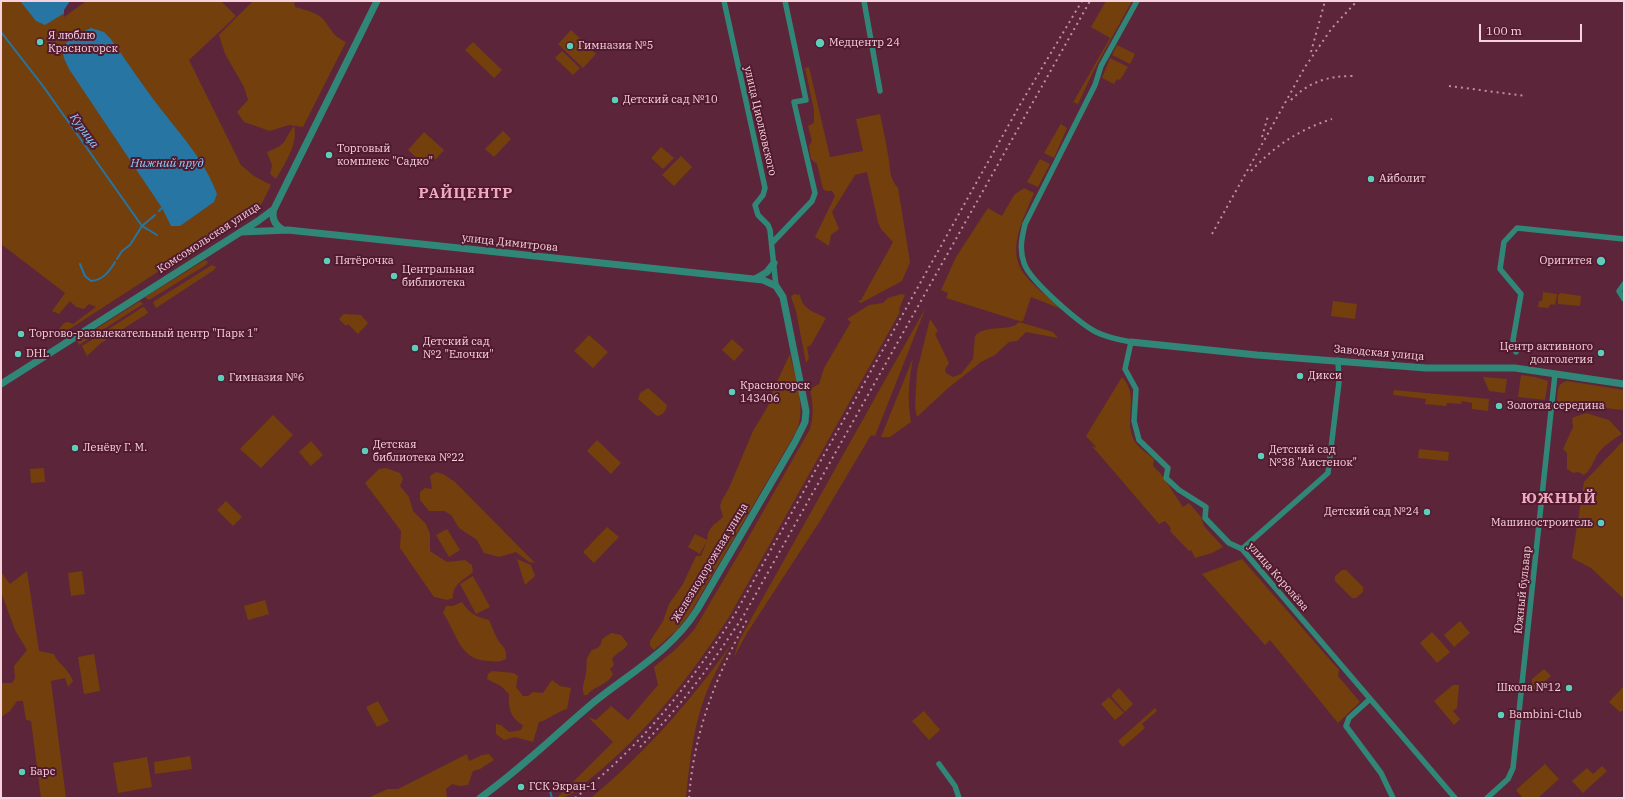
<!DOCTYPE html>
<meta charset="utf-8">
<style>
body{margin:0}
#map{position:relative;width:1625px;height:799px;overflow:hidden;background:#5d253a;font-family:"IBM Plex Serif",serif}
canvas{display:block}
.frame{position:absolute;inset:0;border:2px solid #f7d2dc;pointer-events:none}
.scale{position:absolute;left:1479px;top:24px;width:103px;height:18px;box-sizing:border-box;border:2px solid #f7d2dc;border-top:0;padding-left:5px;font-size:12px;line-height:14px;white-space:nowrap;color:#f7d2dc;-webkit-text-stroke:3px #511a2f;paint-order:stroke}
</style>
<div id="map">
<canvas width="1625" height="799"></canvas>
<div class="frame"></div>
<div class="scale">100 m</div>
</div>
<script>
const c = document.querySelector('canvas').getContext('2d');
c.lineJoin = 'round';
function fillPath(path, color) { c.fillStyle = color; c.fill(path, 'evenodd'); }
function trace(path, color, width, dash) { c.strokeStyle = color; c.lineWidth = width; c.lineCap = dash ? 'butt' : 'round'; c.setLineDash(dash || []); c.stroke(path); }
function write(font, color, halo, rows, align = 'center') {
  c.font = font + ' "IBM Plex Serif",serif'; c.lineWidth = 4; c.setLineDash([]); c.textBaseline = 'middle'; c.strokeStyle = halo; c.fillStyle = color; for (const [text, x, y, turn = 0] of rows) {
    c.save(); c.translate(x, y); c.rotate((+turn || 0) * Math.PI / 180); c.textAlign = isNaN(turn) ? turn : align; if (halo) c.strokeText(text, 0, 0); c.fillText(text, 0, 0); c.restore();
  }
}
const green = new Path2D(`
 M1 1H221L236 16 189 60 241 165 254 176 271 185 261 205 65 332 59 329 64 323 68 322 73 324 96 307 89 304 84 309 76 307 70 301 59 314 52 311 65 293 1 244Z
 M253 1H294L295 7C305 10 317 12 324 20 332 31 333 36 346 42L303 127 289 125 270 131 244 122 237 112 248 100 244 87 225 54 219 35Z
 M1106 1H1132L1094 70 1078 104 1073 102 1061 124 1067 128 1054 158 1044 153 1110 38 1091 27Z
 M571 30 596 54 583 68 558 44Z
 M473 42 502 70 494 78 465 50Z
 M1117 45 1135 54 1130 64 1112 55Z
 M562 51 580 68 573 75 555 58Z
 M1110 58 1128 67 1120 80 1117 79 1114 84 1102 78Z
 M809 67 830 157 863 151 856 119 880 114C883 128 886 142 888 155 891 169 888 176 898 188L910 262 902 281 861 303 858 301 861 300 893 242 881 229 878 222 867 172 855 175 832 212 839 229 831 235 829 246 815 237 835 196 832 191H826L823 189 817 164 811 159 809 146 812 141 808 126 814 123V110L805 68Z
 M294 126C299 143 284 165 276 179L270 174 272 165 267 152C288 144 282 142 294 126Z
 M503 131 511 139 494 157 485 149Z
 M424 132 444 150 436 159 419 160 408 150Z
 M661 147 674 158 663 169 651 158Z
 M681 156 692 167 674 186 662 175Z
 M1040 159 1050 164 1038 187 1027 182Z
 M1024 188 1034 193C1024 218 1005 251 1025 275 1036 289 1051 299 1064 310L1031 297 1023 321H1019L946 298 948 293 941 290 956 257 988 208 1002 216 1014 195Z
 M205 260 208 262 206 265 149 300 146 298 145 297Z
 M212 265 216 267 214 270 156 308 153 302Z
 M1543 292 1557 294 1555 305 1551 304 1548 308 1538 307 1539 301H1542Z
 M1561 293 1581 296 1580 306 1558 304V295Z
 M794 294 800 295C802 309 814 312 826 318L811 345 807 347 809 358 806 363 796 311 791 297Z
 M902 294 905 295 899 309 900 312 729 617C690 677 646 734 590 779 579 788 571 798 557 798L613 742 588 717 596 720 611 706 628 720 658 685 654 667 676 649 694 630 743 547 810 429C814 415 813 403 810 389L819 384 824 368 851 322 847 319 869 305 883 303 888 298Z
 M140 301 143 304 79 345 77 341Z
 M1333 301 1357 304 1355 319 1331 316Z
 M143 307 145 308 148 313 101 343 87 356 82 346Z
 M926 307 875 436 871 435 820 521 747 633 734 657 739 641 751 619Z
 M344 314 361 315 368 323 358 334 348 324 346 326 339 319Z
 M930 319 938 331 935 334 949 363 945 369 946 373 953 377 961 374 973 359 975 336C987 323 1010 333 1019 322L1053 332 1058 338 1026 332 1017 341 1009 342 995 355 981 362 947 389 917 417 915 407 917 371Z
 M589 335 608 352 593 368 574 351Z
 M732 339 744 350 734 361 722 350Z
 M790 354C795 378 807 408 796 432L689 615 677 630 654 650 650 646V641L663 621 669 604 683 584 696 556H701L707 541 700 554 688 547 695 534 707 540C708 527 714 525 723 517L720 506 722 500 729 488 753 431 768 406 771 394Z
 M913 358C909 380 907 401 911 422L890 437H881Z
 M1521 375 1535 377 1548 381 1545 400 1518 397Z
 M1122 377C1141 397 1122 420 1135 442 1139 448 1148 454 1154 459L1153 466 1161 474 1183 507 1189 503 1201 517 1204 526 1223 547 1212 553 1195 558 1191 550 1189 551 1170 531 1171 528 1165 521 1159 524 1092 446 1097 448 1086 436Z
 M1483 377 1507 379 1505 393 1489 391Z
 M1567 381 1624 390V410L1559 403 1557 400C1558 391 1557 383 1567 381Z
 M648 388 667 405C666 411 663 415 657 416L638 399 640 393Z
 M1394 390 1489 399 1488 411 1472 409V403L1462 401 1461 404 1447 403 1446 406 1425 404 1426 399 1393 395Z
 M1586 413 1609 420 1622 434C1612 440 1603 446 1597 455 1593 462 1591 470 1584 475L1578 472 1573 473 1567 469V453L1563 449 1573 427 1572 418Z
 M273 415 293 435 261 468 240 449Z
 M597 440 621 463 611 474 587 451Z
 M1624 440V599L1591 568 1572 558 1584 482Z
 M311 441 323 455 311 466 299 452Z
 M1419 449 1449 452 1448 461 1418 458Z
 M44 468 45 482 31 483 30 469Z
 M386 468 400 473 403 479 400 486 409 497 413 511 426 524 430 534V551L447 562 465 560 472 565 473 572C464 580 452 584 453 598L447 600 434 597 400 548 401 531 365 483 379 469Z
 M436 472 443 474 455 482 535 563 529 562 516 552 499 557 484 553 477 540 459 528 451 515 444 511H429L420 500V492L425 488 432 489 430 476Z
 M226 501 242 517 233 526 217 510Z
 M607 527 619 537 594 563 583 552Z
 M447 529 460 550 449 557 436 535Z
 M517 559 531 565 535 576 525 585Z
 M1242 559 1339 670 1338 676 1360 702 1338 723 1270 640 1265 645 1202 574Z
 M1342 570H1346L1363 587V592L1356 598H1352L1335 581V576Z
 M27 571 39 651 54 654C57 663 68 668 73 681L68 687 65 678 51 681 66 798H41L31 721 26 720 23 701H17L10 711 1 717V683H12L15 678 14 666 27 650 15 630 1 592V572L10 584Z
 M82 571 85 594 71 596 68 573Z
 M473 576 490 607 476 614 460 584Z
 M265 600 269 614 248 620 244 606Z
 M462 602C469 613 476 617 489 620 492 626 494 633 497 638 502 648 507 646 506 659 497 663 497 661 488 661 459 660 457 633 443 613L446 606H453Z
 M1460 621 1470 633 1454 647 1444 635Z
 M1432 632 1450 652 1437 663 1420 643Z
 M611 633 621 635 628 644C624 651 617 652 612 659L614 665 610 669 613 674C608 685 594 686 587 695H584C581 687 585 681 586 673 588 663 584 660 592 650 599 648 601 646 602 639Z
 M732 643C724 657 716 670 710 684 694 720 690 759 686 798H591C646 752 690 702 732 643Z
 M94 654 100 691 84 694 78 657Z
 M1544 669 1551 676 1535 690 1532 686V679Z
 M492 671 514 673 518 676 516 687 523 696H528L533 692 543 693 552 680 560 686 571 688 567 709C556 712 550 719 539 722L533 742 515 737 504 740 496 734V724L501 725 509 732 521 730 523 725C510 718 508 707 509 694L501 686 487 679 488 674Z
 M1453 685H1459L1457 708 1453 711 1460 719 1454 725 1434 701Z
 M1624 686V710L1620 712 1609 702Z
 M1119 688 1133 704 1125 712 1111 696Z
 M1109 697 1124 713 1115 720 1101 704Z
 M378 701 389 721 377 727 366 707Z
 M1155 708 1157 711 1142 724 1145 728 1123 747 1118 741Z
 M924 711 940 730 929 740 912 721Z
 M467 754 469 761 482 755 489 754 494 760 480 769 473 771 468 785 460 786 452 784 446 789 447 798H368L388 789H398Z
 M190 756 192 769 155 774 154 762Z
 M147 757 152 787 118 793 113 763Z
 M1545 764 1559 779 1538 798H1523L1516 790Z
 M1602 766 1607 771 1583 793 1572 781 1587 768 1593 774Z`);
const water = new Path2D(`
 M20 1H84L45 25 36 21Z
 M91 28 104 32 110 38C127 61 142 85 160 108 181 135 205 161 217 194L214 202 180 226H171L162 208 69 69C67 64 63 58 63 53 61 40 81 33 91 28Z`);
const pier = new Path2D(`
 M70 1 85 2 64 17V10Z`);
const stream = new Path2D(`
 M1 32 43 86 142 226 157 235
 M159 211 162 208
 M117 259 122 251 130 245 142 226 155 215
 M80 264 85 276 91 281C103 280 109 272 115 262
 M550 791 552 798`);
const minor = new Path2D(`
 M724 1 765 188 763 195 755 205 758 215 768 225 770 230 776 286
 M864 1 880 91
 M1137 1 1101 66 1095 85 1025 224C1022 237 1019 249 1024 263 1029 280 1079 323 1096 332 1106 337 1120 340 1131 342L1125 369 1136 389 1134 421 1139 440 1168 468 1166 478 1179 490 1206 507 1205 518 1229 543 1242 549 1455 798
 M772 243 812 201 815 193 794 102 806 100 785 1
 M1624 284 1619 291 1624 299
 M1516 352 1513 340 1521 294 1500 269 1504 242 1517 228 1624 239
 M1242 549 1328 473 1339 382 1338 360
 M1370 699 1349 718 1346 726 1381 773 1393 798
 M939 764 955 786 959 798
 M1487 798 1508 779 1513 768 1555 374`);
const tertiary = new Path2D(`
 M274 209C271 218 275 225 283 230
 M241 232 288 230 763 280 776 286 783 297 806 411 805 422 795 442 697 610C672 650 630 673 594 702 556 734 521 769 480 798
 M755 279 767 272 774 263
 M1131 342 1257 355 1426 368H1515L1624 384
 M1 384 258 221 274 209 377 1`);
const rail = new Path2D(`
 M1311 52 1325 1
 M1449 86 1526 96
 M1291 100C1309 82 1327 76 1353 76
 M1262 137 1268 116
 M1251 171C1275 146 1298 130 1332 119
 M1212 234 1305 67 1332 28 1357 1
 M640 747C681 707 713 662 744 615L1090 1
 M575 798C641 746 690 685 735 614L1021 103 1082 1
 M689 798C694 731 716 676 748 618`);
const markers = [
 [40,42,4,"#5dceb9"],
 [820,43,5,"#5dceb9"],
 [570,46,4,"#5dceb9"],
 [615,100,4,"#5dceb9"],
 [329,155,4,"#5dceb9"],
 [1371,179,4,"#5dceb9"],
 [327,261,4,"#5dceb9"],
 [1601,261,5,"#5dceb9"],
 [394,276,4,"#5dceb9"],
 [21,334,4,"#5dceb9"],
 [415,348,4,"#5dceb9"],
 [1601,353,4,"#5dceb9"],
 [18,354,4,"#5dceb9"],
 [1300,376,4,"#5dceb9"],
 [221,378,4,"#5dceb9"],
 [732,392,4,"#5dceb9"],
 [1499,406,4,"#5dceb9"],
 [75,448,4,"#5dceb9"],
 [365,451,4,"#5dceb9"],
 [1261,456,4,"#5dceb9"],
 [1427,512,4,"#5dceb9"],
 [1601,523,4,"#5dceb9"],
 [1569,688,4,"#5dceb9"],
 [1501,715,4,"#5dceb9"],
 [22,772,4,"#5dceb9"],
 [521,787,4,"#5dceb9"]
];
const poiNames = [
 ["Я люблю",48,36],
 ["Красногорск",48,49],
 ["Медцентр 24",829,43],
 ["Гимназия №5",578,46],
 ["Детский сад №10",623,100],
 ["Торговый",337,149],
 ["комплекс \"Садко\"",337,162],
 ["Айболит",1379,179],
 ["Пятёрочка",335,261],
 ["Оригитея",1592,261,"right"],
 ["Центральная",402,270],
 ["библиотека",402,283],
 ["Торгово-развлекательный центр \"Парк 1\"",29,334],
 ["Детский сад",423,342],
 ["№2 \"Елочки\"",423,355],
 ["Центр активного",1593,347,"right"],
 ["долголетия",1593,360,"right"],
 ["DHL",26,354],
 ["Дикси",1308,376],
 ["Гимназия №6",229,378],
 ["Красногорск",740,386],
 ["143406",740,399],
 ["Золотая середина",1507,406],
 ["Детская",373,445],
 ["библиотека №22",373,458],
 ["Ленёву Г. М.",83,448],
 ["Детский сад",1269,450],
 ["№38 \"Аистенок\"",1269,463],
 ["Детский сад №24",1419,512,"right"],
 ["Машиностроитель",1593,523,"right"],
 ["Школа №12",1561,688,"right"],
 ["Bambini-Club",1509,715],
 ["Барс",30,772],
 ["ГСК Экран-1",529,787]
];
const streetNames = [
 ["улица Циолковского",760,121,77],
 ["Комсомольская улица",209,238,-33],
 ["улица Димитрова",510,243,6],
 ["Заводская улица",1379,353,5],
 ["Железнодорожная улица",710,563,-59],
 ["улица Королёва",1278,577,49],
 ["Южный бульвар",1523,590,-84]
];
const waterNames = [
 ["Курица",84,131,54],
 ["Нижний пруд",167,164]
];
const districtNames = [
 ["РАЙЦЕНТР",466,194],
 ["ЮЖНЫЙ",1559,499]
];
fillPath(green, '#723f0d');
fillPath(water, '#2675a3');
fillPath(pier, '#5d253a');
trace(stream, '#2675a3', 2);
trace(minor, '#308777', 5.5);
trace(tertiary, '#308777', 7);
trace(rail, '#bd919f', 2, [2, 4]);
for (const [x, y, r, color] of markers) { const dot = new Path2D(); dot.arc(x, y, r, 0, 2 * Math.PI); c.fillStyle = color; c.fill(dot); trace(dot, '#511a2f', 1.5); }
write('11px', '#f7d2dc', '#511a2f', poiNames, 'left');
write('11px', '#f7d2dc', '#511a2f', streetNames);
write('italic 12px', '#88cdfc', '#511a2f', waterNames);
c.letterSpacing = '1px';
write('bold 15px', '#f0aac0', '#511a2f', districtNames);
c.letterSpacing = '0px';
</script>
